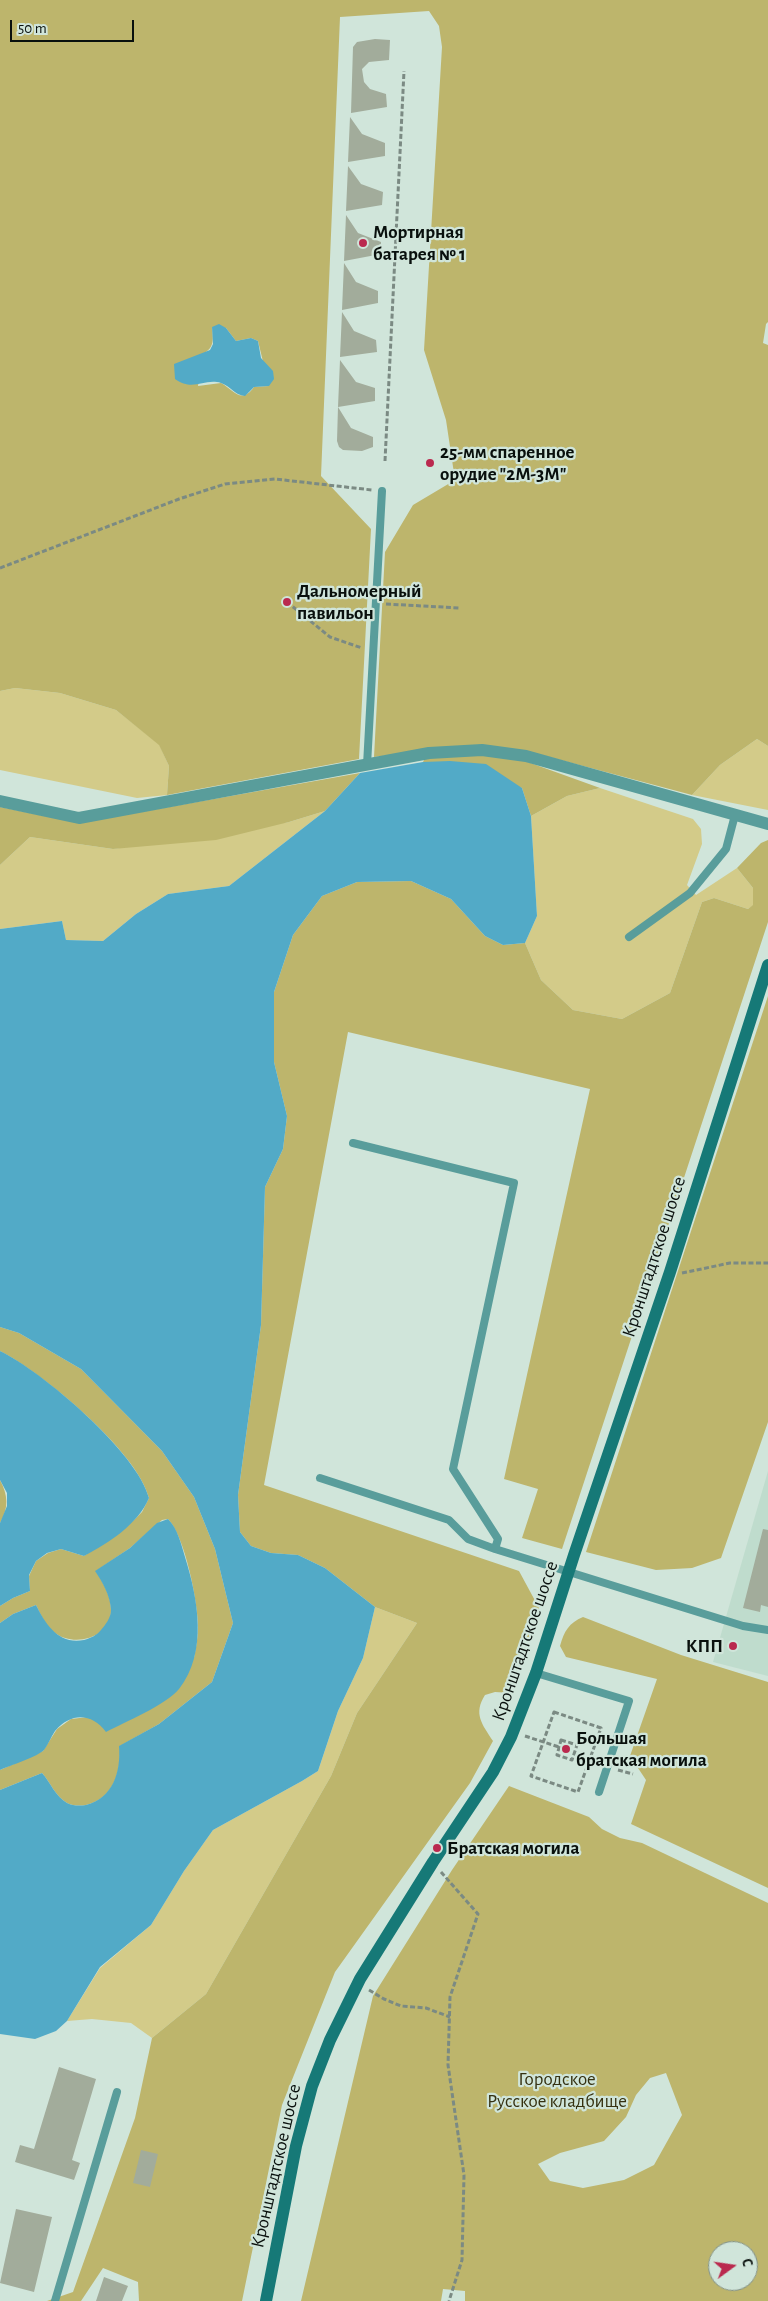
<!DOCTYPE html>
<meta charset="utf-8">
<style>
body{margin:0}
#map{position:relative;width:768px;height:2301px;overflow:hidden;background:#d0e5da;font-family:"Alegreya Sans",sans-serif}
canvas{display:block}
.north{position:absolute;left:708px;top:2241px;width:50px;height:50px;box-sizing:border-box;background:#d0e5da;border:1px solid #809088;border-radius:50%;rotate:76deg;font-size:14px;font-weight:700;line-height:20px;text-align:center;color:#09100d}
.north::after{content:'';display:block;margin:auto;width:18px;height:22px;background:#ba294e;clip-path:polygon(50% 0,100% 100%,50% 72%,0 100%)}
.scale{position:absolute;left:10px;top:20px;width:124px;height:22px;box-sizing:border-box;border:2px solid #09100d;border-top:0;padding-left:6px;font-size:15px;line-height:18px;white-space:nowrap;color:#09100d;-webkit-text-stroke:4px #d0e5da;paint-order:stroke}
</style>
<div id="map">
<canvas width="768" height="2301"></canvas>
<div class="north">С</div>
<div class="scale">50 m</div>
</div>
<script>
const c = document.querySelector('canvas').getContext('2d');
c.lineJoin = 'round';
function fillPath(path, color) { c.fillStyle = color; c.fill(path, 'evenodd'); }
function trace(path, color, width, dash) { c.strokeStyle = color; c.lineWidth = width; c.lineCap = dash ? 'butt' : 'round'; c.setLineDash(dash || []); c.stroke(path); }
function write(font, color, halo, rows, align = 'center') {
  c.font = font + ' "Alegreya Sans",sans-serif'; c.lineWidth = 4.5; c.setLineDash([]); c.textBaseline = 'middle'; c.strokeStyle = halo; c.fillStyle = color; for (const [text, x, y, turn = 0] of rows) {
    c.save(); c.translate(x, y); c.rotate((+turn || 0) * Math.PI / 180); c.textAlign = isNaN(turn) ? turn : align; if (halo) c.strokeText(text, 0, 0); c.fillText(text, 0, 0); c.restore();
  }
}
const built = new Path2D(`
 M768 1471V1676L713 1662Z`);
const green = new Path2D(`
 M15 688 60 693 116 710 159 744 169 766 167 795 137 798 0 770V691Z
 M757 739 768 746V810L692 795 720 765Z
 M600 788 693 819 701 829 702 844 687 885 696 895 737 868 753 888 754 905 748 909 714 898 702 902 670 993 622 1019 573 1010 541 980 525 943 537 916 531 816 567 796Z
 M325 811 229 886 168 894 136 914 103 941 66 940 62 921 0 929V865L30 837 113 849 289 822Z
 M375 1607 417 1623 357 1713 331 1776 206 1994 152 2038 131 2023 92 2019 67 2021 100 1968 151 1925 184 1871 213 1830 302 1781 318 1771 338 1711 363 1658Z`);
const forest = new Path2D(`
 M0 0H768V322L766 324 763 343 768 345V746L757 739 720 765 692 795 523 750H430L374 757 385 552 413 505 455 480 446 420 424 350 442 47 439 26 429 11 340 17 321 476 371 529 359 759 167 795 169 766 159 745 116 710 60 693 15 688 0 691ZM212 327 226 328 236 341 251 338 258 341 269 386 254 387C241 405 234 390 221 383L198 386 203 354C215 347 213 340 212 327Z
 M481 754 525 761 600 788 567 796 531 816 522 788 423 762 425 758Z
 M360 773 325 811 289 822 216 840 113 849 30 837 0 865V807L79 823Z
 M768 840V922L562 1549 522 1538 538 1489 504 1479 590 1089 348 1032 264 1485 519 1571 539 1608 512 1693 495 1692 485 1695C473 1714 482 1724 493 1741L470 1783 335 1972 282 2105 242 2301H139L138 2282 103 2268 81 2301H47L73 2292 135 2118 152 2038 206 1994 331 1776 357 1713 417 1623 375 1607 325 1568 298 1555 271 1553 251 1546 240 1532 238 1495 261 1325 265 1187 283 1149 287 1116 274 1062V992L293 935 322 896 357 882 411 881 451 899 485 936 503 945 525 943 541 980 573 1010 622 1019 670 993 702 902 714 898 748 909 753 905V888L737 868 761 843Z
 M768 996V1422L721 1558 692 1568 656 1570 586 1552Z
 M0 1327 19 1333 81 1369 162 1451 194 1497 215 1549 233 1623 212 1682 159 1724 120 1746C121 1772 114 1798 86 1805 80 1806 73 1806 67 1803 55 1796 51 1783 42 1773L0 1790V1770L43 1751 57 1729 71 1719 88 1717 98 1721 194 1658C196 1648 198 1637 198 1627 198 1603 185 1536 168 1519L162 1520 130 1548 96 1571C103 1583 111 1595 111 1610 112 1637 75 1648 55 1633 46 1627 41 1615 36 1605L13 1614 0 1623V1606L13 1598 30 1591 29 1576 36 1561 48 1553 61 1549 84 1556 134 1520 142 1512 149 1498C137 1451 43 1373 0 1351Z
 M0 1480C8 1495 9 1508 0 1523Z
 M583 1617 681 1655 768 1682V1888L631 1824 646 1780 630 1756 657 1679 566 1657 560 1646C564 1631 569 1623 583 1617Z
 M509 1786 589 1817 602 1829 620 1838 642 1843 768 1903V2301H465V2291L443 2289 441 2301H301L373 1996 452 1870ZM666 2073 682 2115 654 2165 624 2180 583 2188 550 2181 538 2164 560 2153 604 2141 626 2117 636 2095 650 2078ZM718 2251H748V2281H718Z`);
const water = new Path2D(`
 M219 324 226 328 236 341 251 338 258 341 261 358 273 371 274 379 269 386 254 387 245 396C234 395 231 386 221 383 204 378 193 392 175 379L174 364 210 350 213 344 212 327Z
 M450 761 486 764 522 788 531 816 537 916 525 943 503 945 485 936 451 899 411 881 357 882 322 896 293 935 274 992V1062L287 1116 283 1149 265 1187 261 1325 238 1495 240 1532 251 1546 271 1553 298 1555 325 1568 375 1607 363 1658 338 1711 318 1771 302 1781 213 1830 184 1871 151 1925 100 1967 67 2021 56 2031 35 2039 0 2034V1790L42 1773C51 1783 55 1796 67 1803 73 1806 80 1806 86 1805 113 1798 121 1772 119 1746L159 1724 212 1682 233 1623 215 1549 194 1497 162 1451 81 1369 19 1333 0 1327V929L62 921 66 940 103 941 136 914 168 894 229 886 325 811 360 773 423 762Z
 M0 1351C42 1371 138 1453 149 1498 138 1524 109 1543 84 1556L61 1549 47 1553 36 1561 29 1575 30 1591 13 1598 0 1606V1523L7 1506V1493L0 1480Z
 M168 1519C178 1529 181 1544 185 1557 198 1599 208 1652 179 1689 166 1705 125 1722 106 1732 92 1713 71 1712 55 1731 51 1737 47 1747 43 1751 34 1758 11 1765 0 1770V1623L13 1614 36 1605C46 1625 59 1645 84 1640 91 1638 97 1635 101 1630 105 1625 111 1618 111 1610 110 1595 103 1583 95 1571L130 1548 157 1523Z`);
const building = new Path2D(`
 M375 39 390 40 389 60 369 62 362 69 364 82 370 89 386 94 387 107 351 113 353 47 357 42Z
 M350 117 362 134 385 143V156L348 162Z
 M348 166 361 184 383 192 382 205 346 211Z
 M346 215 358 233 381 242V254L344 261Z
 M344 263 356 282 378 291V303L342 310Z
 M342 312 354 331 376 340 377 352 340 357Z
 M340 360 356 382 375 388V401L338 407Z
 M338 407 351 428 373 437V447L362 451 343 450 339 447 337 441Z
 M763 1529 768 1530V1607L761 1605 760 1612 743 1608Z
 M59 2067 96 2079 72 2160 80 2163 74 2180 15 2162 20 2145 34 2149Z
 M141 2150 158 2154 150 2187 133 2183Z
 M16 2209 52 2217 34 2292 0 2283Z
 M104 2277 128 2286 122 2301H96Z`);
const path = new Path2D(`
 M385 461 404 71
 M0 568 179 499 225 484 275 479 372 490
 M287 602 330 637 362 648
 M386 604 460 608
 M682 1273 730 1263H768
 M554 1712 601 1728 578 1792 531 1776Z
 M525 1736 559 1747
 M561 1740 577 1745 572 1760 557 1755Z
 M618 1770 633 1774
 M441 1872 478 1914 450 1997 448 2065 464 2175 462 2260 449 2301
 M369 1990 384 1999 401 2006 426 2008 450 2017`);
const lane = new Path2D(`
 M367 765 382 491
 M629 937 690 893 726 849 735 815
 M353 1143 514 1183 453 1469 498 1539 495 1549 743 1626 768 1630
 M320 1478 449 1520 468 1539 495 1549
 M536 1673 629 1701 599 1792
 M55 2301 117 2092`);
const street = new Path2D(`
 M0 801 79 818 429 753 482 750 526 756 768 824`);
const secondary = new Path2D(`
 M266 2301 296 2146 312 2086 330 2040 360 1979 433 1862 493 1772 511 1737 536 1673 574 1555 670 1272 768 965`);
const markers = [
 [363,243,5,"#ba294e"],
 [430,463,5,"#ba294e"],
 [287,602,5,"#ba294e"],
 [733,1646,5,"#ba294e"],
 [566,1749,5,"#ba294e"],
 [437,1848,5,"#ba294e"]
];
const poiNames = [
 ["Мортирная",373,232],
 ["батарея № 1",373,254],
 ["25-мм спаренное",440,452],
 ["орудие \"2М-3М\"",440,474],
 ["Дальномерный",297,591],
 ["павильон",297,613],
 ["КПП",723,1646,"right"],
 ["Большая",576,1738],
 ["братская могила",576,1760],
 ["Братская могила",447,1848]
];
const streetNames = [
 ["Кронштадтское шоссе",654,1257,-72],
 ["Кронштадтское шоссе",525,1641,-71],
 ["Кронштадтское шоссе",276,2166,-77]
];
const parkNames = [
 ["Городское",557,2079],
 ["Русское кладбище",557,2101]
];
fillPath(built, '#bfdccd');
fillPath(green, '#d3cb89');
fillPath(forest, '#bdb56c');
fillPath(water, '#52aac7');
fillPath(building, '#a2ac9b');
trace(path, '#7b8a83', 3, [5, 2.5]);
trace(lane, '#599d9b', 8);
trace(street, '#599d9b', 12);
trace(secondary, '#167977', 12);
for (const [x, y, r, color] of markers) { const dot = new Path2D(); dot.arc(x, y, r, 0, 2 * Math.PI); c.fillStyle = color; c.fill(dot); trace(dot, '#d0e5da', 2); }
write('bold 19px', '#09100d', '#d0e5da', poiNames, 'left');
write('19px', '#09100d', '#d0e5da', streetNames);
write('19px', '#353111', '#d0e5da', parkNames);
</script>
